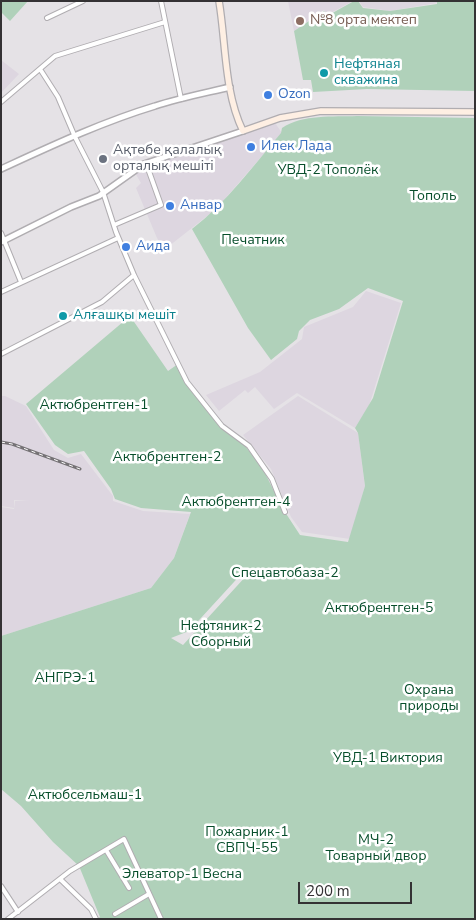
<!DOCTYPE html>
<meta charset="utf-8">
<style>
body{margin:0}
#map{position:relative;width:476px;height:920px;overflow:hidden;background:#e5e2e6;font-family:"Nunito Sans",sans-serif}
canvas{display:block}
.frame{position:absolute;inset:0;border:2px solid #343234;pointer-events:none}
.scale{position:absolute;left:298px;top:882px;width:114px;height:22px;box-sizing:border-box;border:2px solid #343234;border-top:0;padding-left:6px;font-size:15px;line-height:18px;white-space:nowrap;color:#343234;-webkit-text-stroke:4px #fff;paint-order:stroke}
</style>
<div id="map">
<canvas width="476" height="920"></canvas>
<div class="frame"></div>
<div class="scale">200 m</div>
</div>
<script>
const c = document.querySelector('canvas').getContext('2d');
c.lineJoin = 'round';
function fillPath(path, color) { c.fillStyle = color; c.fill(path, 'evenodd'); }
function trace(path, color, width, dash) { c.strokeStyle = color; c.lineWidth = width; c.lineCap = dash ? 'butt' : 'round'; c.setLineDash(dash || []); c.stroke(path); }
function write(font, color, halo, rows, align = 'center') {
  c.font = font + ' "Nunito Sans",sans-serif'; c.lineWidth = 5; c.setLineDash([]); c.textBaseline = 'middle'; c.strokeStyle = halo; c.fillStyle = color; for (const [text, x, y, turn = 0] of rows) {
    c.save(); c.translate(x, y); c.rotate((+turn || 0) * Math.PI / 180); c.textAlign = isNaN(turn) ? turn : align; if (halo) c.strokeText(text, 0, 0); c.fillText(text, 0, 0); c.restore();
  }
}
const built = new Path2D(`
 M288 1H353L327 15 324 10 294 31Z
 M359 1H437V3L390 11 363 7Z
 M1 60 19 74 1 93Z
 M273 120 282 133 216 209 164 250 157 238 136 188 141 183 134 171 146 163Z
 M366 291 401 303 369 406 355 428 297 393 274 409 255 387 248 393 245 390 219 411 206 395 260 372 302 339 304 327 353 307Z
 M1 396H5L26 406 54 450 68 458 81 454 113 496V501L143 511 190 514 174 558 151 588 1 636V507L14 509 15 501H29L14 500V508L1 506Z
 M298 396 358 433 365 486 350 539 302 532 291 517 271 469 243 435Z`);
const green = new Path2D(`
 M1 1H28L10 21 1 12Z
 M354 1H358L363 8 390 11 437 4V1H475V91L367 89 313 92 311 80H303L294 31 324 11 327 16Z
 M357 116 475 118V919H97L100 917 79 866 53 842 21 806 1 789V636L151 588 174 558 191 512 141 508 115 499 111 489 84 451 68 454 55 445 26 404 130 316 168 371 178 364 187 382 221 424 246 447 263 469 283 509 300 535 348 542 365 486 358 433 355 428 373 398 403 301 368 288 339 309 310 320 299 331 297 339 271 360 248 328 192 229C227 202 253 166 281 133L282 128C303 114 333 117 357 116ZM245 570 247 575 183 645 171 638 189 631Z`);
const minor = new Path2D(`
 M161 1 181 99
 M47 18 83 1
 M40 69 58 97 75 137 103 192 116 232 134 275 187 382 222 426 249 446 272 479 285 512
 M1 102 55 56 165 22
 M114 225 161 205 146 163
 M1 233 21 282
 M1 292 118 238
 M1 354 102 302 134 275
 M106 850 129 888
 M60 879 91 909 96 919
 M1 886 18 912
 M115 914 149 894
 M8 919 70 871 124 839 161 919`);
const tertiary = new Path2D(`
 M1 169C51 146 102 122 155 106 179 98 205 93 230 87
 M1 242 71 207 99 196 144 164 243 131`);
const secondary = new Path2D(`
 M219 1C226 43 224 92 243 131L280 118 321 111 475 112`);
const rail = new Path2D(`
 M1 442 12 444 80 469`);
const markers = [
 [300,21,5,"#8d6e63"],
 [324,73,5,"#0f9aa8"],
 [268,95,5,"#3f7fe0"],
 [251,147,5,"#3f7fe0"],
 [103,159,5,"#6b7280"],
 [170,206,5,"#3f7fe0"],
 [126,247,5,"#3f7fe0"],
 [63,316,5,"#0f9aa8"]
];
const educationNames = [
 ["№8 орта мектеп",310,21]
];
const cultureNames = [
 ["Нефтяная",334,65],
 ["скважина",334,81],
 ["Алғашқы мешіт",73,316]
];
const shopNames = [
 ["Ozon",278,95],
 ["Илек Лада",261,147],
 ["Анвар",180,206],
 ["Аида",136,247]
];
const worshipNames = [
 ["Ақтөбе қалалық",113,151],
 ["орталық мешіті",113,167]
];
const parkNames = [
 ["УВД-2 Тополёк",328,171],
 ["Тополь",433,197],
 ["Печатник",253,241],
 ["Актюбрентген-1",94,406],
 ["Актюбрентген-2",167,458],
 ["Актюбрентген-4",236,503],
 ["Спецавтобаза-2",285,574],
 ["Актюбрентген-5",379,609],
 ["Нефтяник-2",221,627],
 ["Сборный",221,643],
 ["АНГРЭ-1",65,679],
 ["Охрана",429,691],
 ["природы",429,707],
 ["УВД-1 Виктория",388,759],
 ["Актюбсельмаш-1",85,796],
 ["Пожарник-1",247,833],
 ["СВПЧ-55",247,849],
 ["МЧ-2",376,841],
 ["Товарный двор",376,857],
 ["Элеватор-1 Весна",182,875]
];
fillPath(built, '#ddd6e0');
fillPath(green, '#b0d1ba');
trace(minor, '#b0adb1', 6);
trace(tertiary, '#b0adb1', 8);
trace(secondary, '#b0adb1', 8);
trace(minor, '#fff', 4);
trace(tertiary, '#fff', 5);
trace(secondary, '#feefe3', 5.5);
trace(rail, '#757275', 3);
trace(rail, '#fff', 1, [4]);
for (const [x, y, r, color] of markers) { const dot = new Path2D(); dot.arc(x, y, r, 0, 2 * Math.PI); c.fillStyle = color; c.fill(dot); trace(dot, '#fff', 2); }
write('14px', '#785e54', '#fff', educationNames, 'left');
write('14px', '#0d838f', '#fff', cultureNames, 'left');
write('14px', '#366cbe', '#fff', shopNames, 'left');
write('14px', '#5b616d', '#fff', worshipNames, 'left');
write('14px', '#074e2b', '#fff', parkNames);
</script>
